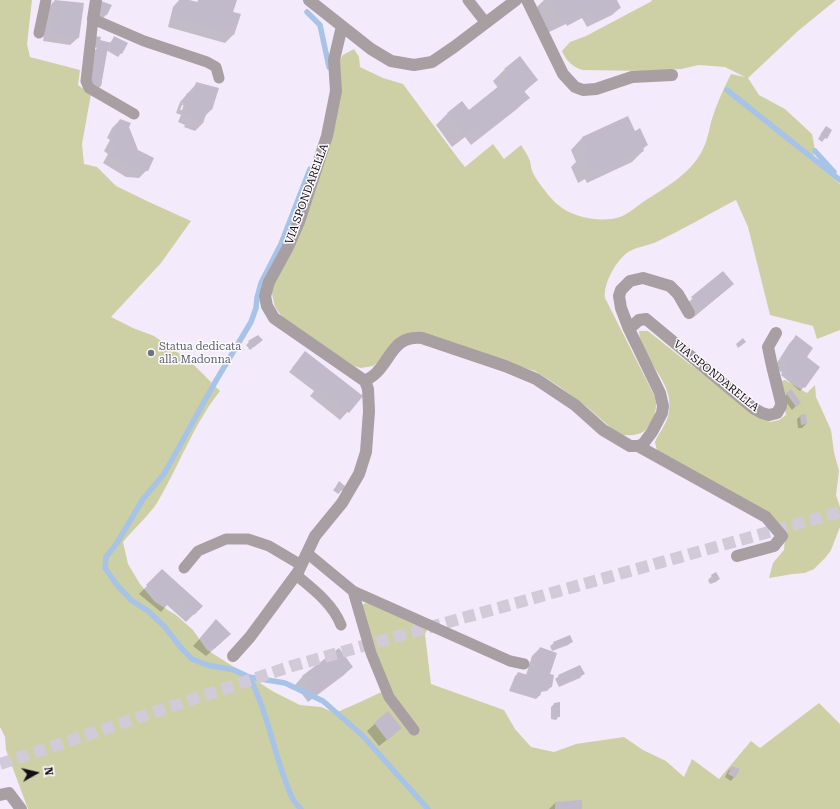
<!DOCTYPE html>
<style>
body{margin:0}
#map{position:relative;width:840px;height:809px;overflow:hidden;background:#f3ebfc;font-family:"Roboto Serif",serif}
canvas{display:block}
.north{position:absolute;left:16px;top:753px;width:40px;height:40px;-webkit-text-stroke:3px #fdfbfe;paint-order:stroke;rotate:82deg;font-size:11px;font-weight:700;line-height:16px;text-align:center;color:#110f14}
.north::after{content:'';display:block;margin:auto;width:14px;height:18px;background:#110f14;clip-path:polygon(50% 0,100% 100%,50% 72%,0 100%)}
</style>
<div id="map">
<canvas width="840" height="809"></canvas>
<div class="north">N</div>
</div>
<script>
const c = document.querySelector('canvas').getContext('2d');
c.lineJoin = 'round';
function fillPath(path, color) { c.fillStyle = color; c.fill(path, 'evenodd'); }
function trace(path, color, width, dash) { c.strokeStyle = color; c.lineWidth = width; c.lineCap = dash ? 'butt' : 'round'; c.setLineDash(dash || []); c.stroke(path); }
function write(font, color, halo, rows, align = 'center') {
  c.font = font + ' "Roboto Serif",serif'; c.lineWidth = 3; c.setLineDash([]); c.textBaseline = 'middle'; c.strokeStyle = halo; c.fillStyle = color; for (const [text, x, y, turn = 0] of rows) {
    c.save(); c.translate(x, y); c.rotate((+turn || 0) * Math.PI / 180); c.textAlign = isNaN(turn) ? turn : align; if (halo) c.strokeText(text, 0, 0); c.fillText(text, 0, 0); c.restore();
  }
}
const green = new Path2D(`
 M0 0H32L27 44 30 57 80 70 78 85 91 94 82 144 84 164 97 167 116 186 149 202 191 221 161 263 111 317 133 328 154 336 190 361 220 391C193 425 179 466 157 503 149 515 133 530 123 542L128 564 140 584 155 602 176 615 193 630 207 650 274 692 300 705 321 707 335 713 358 703 390 688 381 667 361 606 365 603 369 604 427 630 425 634 431 684 504 710 515 729 531 747 554 752 576 744 624 737 643 750 666 761 684 777 692 759 719 779 751 741 760 748 819 703 840 724V809H28L6 750 5 737 0 727Z
 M651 0H836L798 31 748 78 759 95 785 109 812 134 815 150 813 157 815 163 840 184V330L817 339 813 326 770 315 748 227 736 200C709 214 682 230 654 243 646 246 637 247 630 251 617 258 603 284 605 298L655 397C659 408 652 431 638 434 632 436 625 435 619 435L587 407 560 387 535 371 411 333 373 366 361 368 354 366 285 321 275 307 272 294V288L304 220 338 62 343 55 354 49 359 57 360 67 383 78 403 84 457 157 465 167 493 144 504 159 521 145C524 150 528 155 530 161 531 165 531 169 533 173 537 181 550 198 557 204 572 218 602 223 620 217 628 214 636 207 643 202 665 188 690 174 702 151 707 142 709 131 711 122 716 105 723 90 731 74L745 77 725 67 699 65 681 69 644 71 583 70C574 68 565 60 562 51L570 42 586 36 652 1Z
 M639 331H648L687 362 770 422 779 420 786 415 781 388 782 381 785 380 807 393 815 385 816 397 831 430 834 452 839 471 836 495 840 507V527L831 550 826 557 814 569 805 573 793 574 769 578 773 563 784 550 785 538 775 519 657 451 655 442C659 432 668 423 669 411 674 380 640 360 639 331Z`);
const shadow = new Path2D(`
 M55 0 78 38 70 45 43 41 48 8Z
 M179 0 197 3 198 0H236L232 12 240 14 233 35 225 43 168 27 173 7Z
 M544 0H616L620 8 612 15 587 27 582 18 567 26 566 24 547 33 536 8Z
 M98 5 107 14 103 18 96 15Z
 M114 37 121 53 118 57 106 50 101 86 93 93H88L91 54 97 48 91 46 99 41 110 43Z
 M504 70 537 80 524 92 528 98 517 109 471 145 465 137 452 147 436 125 447 114 462 103 468 111 498 88 493 81Z
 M196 84 211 110 205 116 203 123 195 131 184 127 185 125 178 122 181 115 176 113 180 102ZM183 102H185L182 110H180Z
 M627 117 634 132 647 145 643 149V151L632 162 587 183 585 179 578 183 571 167 576 162 571 150 582 138Z
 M120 120 128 127 137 151 147 170 139 178 126 177 103 163 108 154 104 151 110 140 107 138 112 128Z
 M826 127 831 131 822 142 818 139Z
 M723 272 725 291 694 317 684 306Z
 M796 336 805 357 804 387 800 391 781 375 782 373 775 366 789 344Z
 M743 338 746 342 738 348 736 344Z
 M262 340 250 350 246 345 249 342Z
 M305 353 362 396 340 420 310 396 314 391 289 372Z
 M791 390 800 402 792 410 783 398Z
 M801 416 806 424 802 428H798L797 419Z
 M339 483 345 487 338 494 333 490Z
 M162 571 194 614 186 622 167 605 161 612 139 594Z
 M712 576 719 579 716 582 710 584 708 580Z
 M216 621 222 642 206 656 193 646Z
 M572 642 568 645 552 651 550 646 554 643Z
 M540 648 549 675 551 687 547 691 540 692 539 696 536 699 509 691 515 676 518 673 526 675 532 656Z
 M339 650 352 667 344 675 308 702 295 685 302 677Z
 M583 674 580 678 559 687 555 679 559 676Z
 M554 704 559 716 556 720 551 719V707Z
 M388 712 393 735 379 746 367 731Z
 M732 767 739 770 731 781 725 777 728 771Z
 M581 801V809H549L555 803Z`);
const stream = new Path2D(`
 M307 12 320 25 329 67
 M727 90 840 180
 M815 151 834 172
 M310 169 281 244 261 283 257 298 256 308 251 322 214 384 164 474 143 499 117 543 106 557 105 568 117 585 131 600 148 611 164 626 182 649 192 659 207 665 234 670 249 677 285 683 323 701 362 735 428 809
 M249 677C266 708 272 744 284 777 289 790 291 800 301 809`);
const building = new Path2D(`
 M55 0 84 3 79 38 50 34Z
 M180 0H189L202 3 203 0H237L233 12 241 14 234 35 175 19Z
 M549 0H617L621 8 595 20 590 11 575 19 573 15 559 22Z
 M101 1 112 5 107 15 99 12Z
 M94 36 101 37 100 40 112 43 114 36 128 43 122 54 108 47 101 86 96 85 91 78 95 54 99 45 94 43Z
 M520 56 538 80 524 91 530 98 483 134 477 126 464 136 447 113 462 101 469 110 510 77 504 69Z
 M196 82 219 88 212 110 208 109 203 123 191 120 192 117 185 115 188 107 182 105 187 93 193 95Z
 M628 116 635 131 640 128 648 145 643 148 644 151 598 173 596 168 589 172 582 155 588 152 582 137Z
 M120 119 131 123 129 127 138 150 154 158 148 171 134 169 110 155 115 146 111 143 117 132 114 130Z
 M826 126 832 130 827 139 820 135Z
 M723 271 734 284 702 310 691 297Z
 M258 335 263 340 254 347 248 341Z
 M796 335 813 348 807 357 820 367 805 388 783 371 788 365 781 358Z
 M305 351 363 396 349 413 292 368Z
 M791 389 801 403 796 407 786 393Z
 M806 414 807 424 801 425 800 415Z
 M339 481 346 487 343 491 336 486Z
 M162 569 203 606 194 615 175 598 169 605 146 585Z
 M716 572 720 579 714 581 711 575Z
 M216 619 231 634 214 649 200 638Z
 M570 635 573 642 556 648 553 642Z
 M540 647 557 653 550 674 554 675 552 687 546 689H542L540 696 512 687 518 672 531 676Z
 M339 648 353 667 316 695 302 676Z
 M580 665 585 674 562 684 558 675Z
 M560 702V717L554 716V703Z
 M388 711 402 728 387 740 374 723Z
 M732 766 740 769 735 778 728 774Z
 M582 800V809H555V802Z`);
const secondaryTunnel = new Path2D(`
 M0 764 292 666 840 512`);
const lane = new Path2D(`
 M468 0 486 23
 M39 33 46 0
 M134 114 89 88 86 81 93 19 144 41 207 62 216 67 219 78
 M307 553 353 591 510 661 524 664
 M184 568 198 551 226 539H248L269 546 301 565
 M296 575C313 589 333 604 341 625
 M353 591 371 653 389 697 414 730`);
const street = new Path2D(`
 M309 0 371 49 391 61 414 65 432 62 454 47 516 0
 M527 0 563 74 575 87 583 90 596 89 632 77 672 75
 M93 19 96 0
 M629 329 639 320 646 319 753 408 762 413 769 415 777 413 781 406V402L772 366 768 347 776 333
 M365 381C370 378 375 375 378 371 393 354 395 336 422 338L505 366 536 379 575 405 603 430 630 446H638L643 444 652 432 662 413 663 406 660 393 629 329 621 308 619 296 621 290 630 281 643 278 670 286 678 294 689 313
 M638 446 766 517 782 536 774 546 737 556
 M233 656 250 637 298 572 315 536 342 503 359 474 366 452 369 411 368 389 365 381 274 318 267 306 265 296 269 282 287 249 299 222 327 136 336 91 334 60 342 26
 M0 795 9 793 21 809`);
const markers = [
 [151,353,4,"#6b7280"]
];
const streetNames = [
 ["VIA SPONDARELLA",307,194,-70],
 ["VIA SPONDARELLA",716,376,39]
];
const worshipNames = [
 ["Statua dedicata",159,347],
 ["alla Madonna",159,360]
];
fillPath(green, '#cdd0a5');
fillPath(shadow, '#0003');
trace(stream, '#a7c3e8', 5.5);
fillPath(building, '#c1baca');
trace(secondaryTunnel, '#d1cad9', 12, [12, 6]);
trace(lane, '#a89fa2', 11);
trace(street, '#a89fa2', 12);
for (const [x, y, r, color] of markers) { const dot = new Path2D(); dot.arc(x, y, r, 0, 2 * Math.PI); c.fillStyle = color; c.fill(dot); trace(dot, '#fdfbfe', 1.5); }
write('11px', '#110f14', '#fdfbfe', streetNames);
write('11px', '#5b616d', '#fdfbfe', worshipNames, 'left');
</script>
